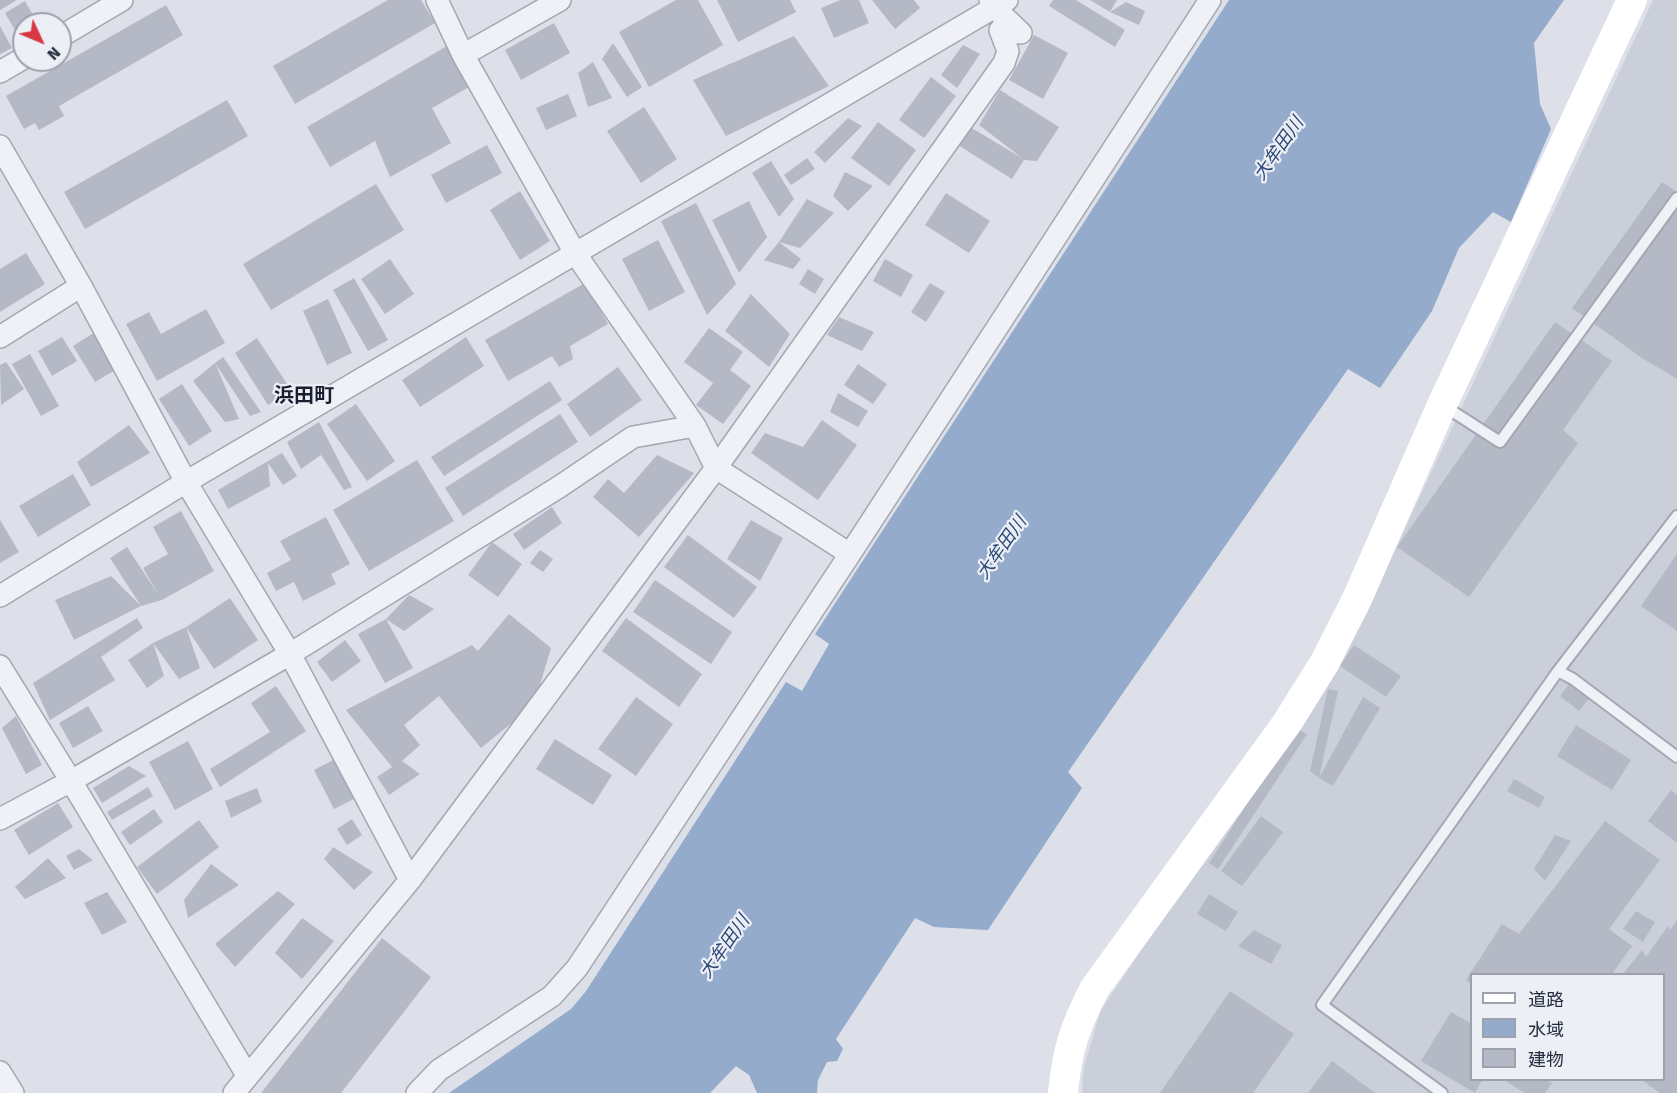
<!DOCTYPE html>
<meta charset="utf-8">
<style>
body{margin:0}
#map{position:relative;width:1677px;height:1093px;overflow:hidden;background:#dde0e8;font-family:"Fira Sans","Noto Sans JP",sans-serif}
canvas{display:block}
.legend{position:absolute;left:1470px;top:973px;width:195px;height:108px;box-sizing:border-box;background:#eceff5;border:2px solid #9ca1ac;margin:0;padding:8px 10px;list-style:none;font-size:18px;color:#252d3f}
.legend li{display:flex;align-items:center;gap:12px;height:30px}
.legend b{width:30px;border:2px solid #9ca1ac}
.north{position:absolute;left:12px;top:12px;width:60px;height:60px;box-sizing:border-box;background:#eceff5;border:2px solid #9ca1ac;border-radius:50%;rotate:134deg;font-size:16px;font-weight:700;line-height:24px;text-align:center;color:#252d3f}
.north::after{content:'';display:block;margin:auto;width:21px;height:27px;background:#d73843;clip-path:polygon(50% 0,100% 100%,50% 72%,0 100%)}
</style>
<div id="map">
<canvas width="1677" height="1093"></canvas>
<ul class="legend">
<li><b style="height:8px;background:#fff"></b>道路</li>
<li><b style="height:16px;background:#95abcb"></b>水域</li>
<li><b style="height:16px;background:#b4b9c5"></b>建物</li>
</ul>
<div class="north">N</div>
</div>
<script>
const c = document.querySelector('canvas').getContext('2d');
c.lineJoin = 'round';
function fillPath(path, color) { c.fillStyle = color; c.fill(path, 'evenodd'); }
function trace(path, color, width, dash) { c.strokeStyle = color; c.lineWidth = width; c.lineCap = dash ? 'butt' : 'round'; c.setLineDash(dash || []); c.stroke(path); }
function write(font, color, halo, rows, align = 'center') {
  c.font = font + ' "Fira Sans","Noto Sans JP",sans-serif'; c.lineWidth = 4.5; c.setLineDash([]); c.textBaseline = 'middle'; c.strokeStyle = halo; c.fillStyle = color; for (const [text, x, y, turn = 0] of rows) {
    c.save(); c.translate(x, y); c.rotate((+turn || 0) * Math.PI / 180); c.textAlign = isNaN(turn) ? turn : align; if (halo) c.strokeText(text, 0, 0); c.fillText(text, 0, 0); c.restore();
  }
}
const built = new Path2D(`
 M1653 0H1677V1093H1082L1084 1066 1101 1010 1359 626ZM1472 974H1664V1080H1472Z`);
const water = new Path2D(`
 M1229 0H1564L1534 43 1540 104 1551 129 1511 222 1493 212 1459 248 1432 311 1380 388 1348 369 1068 772 1082 788 988 930 934 927 915 918 836 1039 843 1049 837 1061 827 1062 818 1080 817 1093H757L749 1075 736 1066 710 1093H449L571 1009 586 991 786 682 802 691 829 644 815 634Z`);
const building = new Path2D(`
 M0 0H17L0 10Z
 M388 0H421L435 23 295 104 273 66Z
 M676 0H698L723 45 649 87 619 32Z
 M717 0H790L796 12 738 42Z
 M840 0H859L869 23 834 38 821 8Z
 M872 0H914L920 8 895 29Z
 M1053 0H1076L1125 30 1115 47 1049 6Z
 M1090 0H1117L1110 12Z
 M25 1 38 24H24V37L20 39 5 13Z
 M1126 2 1145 11 1139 25 1110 12Z
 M166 5 183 35 59 106 64 116 39 130 35 123 24 129 6 96Z
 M554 23 570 53 521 80 505 50Z
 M0 26 12 48 0 54Z
 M1034 35 1068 53 1043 99 1009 80Z
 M794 36 829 86 726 136 693 80Z
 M613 43 642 87 627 97 602 59Z
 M963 45 980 54 957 88 941 75Z
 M447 46 471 86 432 108 451 143 390 177 375 141 330 167 307 127Z
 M593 62 612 98 588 107 578 73Z
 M931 77 956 96 924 138 899 120Z
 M1000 90 1059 127 1037 161 1024 160 1012 179 958 145 970 127 1022 158 979 125Z
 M568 94 577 116 546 130 536 108Z
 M227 100 248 136 85 229 64 192Z
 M644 107 677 159 641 183 607 131Z
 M848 118 862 126 825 163 814 152Z
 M878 122 916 150 889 186 851 158Z
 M487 145 502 173 446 203 431 175Z
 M807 158 815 169 791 185 784 175Z
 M771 161 794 199 779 217 752 173Z
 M845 172 873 186 848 211 833 196Z
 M1662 182 1677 192V379L1642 358 1572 308Z
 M376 184 404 230 271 310 243 264Z
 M520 191 550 241 520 260 490 210Z
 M946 193 990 221 969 253 925 225Z
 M807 199 834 213 800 248 779 242Z
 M749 201 767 237 739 273 712 220Z
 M696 203 736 284 707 315 661 221Z
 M658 240 685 292 649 311 622 259Z
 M779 242 801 259 793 269 764 260Z
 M26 253 45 284 0 312V269Z
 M390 259 414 294 385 314 361 279Z
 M885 259 913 275 901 297 873 281Z
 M808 269 824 279 815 294 799 284Z
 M354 278 388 340 368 351 333 290Z
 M585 283 608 324 570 346 573 359 559 367 552 356 508 381 485 340Z
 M930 283 945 292 926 322 911 312Z
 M751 294 790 334 769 367 725 331Z
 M328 299 352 353 327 365 303 311Z
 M206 309 225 343 157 381 126 324 149 312 161 334Z
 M839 317 874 332 862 351 827 335Z
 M1555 322 1612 361 1563 430 1578 443 1469 597 1397 547Z
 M709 328 743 352 730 370 751 386 723 424 696 405 713 383 684 362Z
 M95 332 117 369 95 382 73 346Z
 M62 337 77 361 52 376 38 351Z
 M466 337 484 366 420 407 402 380Z
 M257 338 291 390 268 405 235 353Z
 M30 354 59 406 41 416 12 364Z
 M223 357 261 412 250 416 215 363Z
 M6 362 24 389 1 405 0 365Z
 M215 363 239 419 225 422 193 381Z
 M858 364 887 384 873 404 844 385Z
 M618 367 642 400 590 437 567 404Z
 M550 381 562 400 444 476 431 457Z
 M182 384 212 431 189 446 159 399Z
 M838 393 868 411 858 427 830 412Z
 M356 404 395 461 367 481 327 424Z
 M560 414 578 442 463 516 445 488Z
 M822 420 857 445 818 500 751 453 765 433 803 447Z
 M319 422 352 487 344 490 321 455 301 469 287 442Z
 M129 425 150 453 91 487 77 462Z
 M282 453 297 476 283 485 268 463 270 486 228 509 218 490Z
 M657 455 694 473 639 537 593 497 608 479 624 493Z
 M417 460 454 521 369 571 333 510Z
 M73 474 91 505 38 537 19 506Z
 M552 507 562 523 524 550 513 534Z
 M181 511 214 571 162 600 141 606 110 558 127 547 158 594 143 568 168 554 153 527Z
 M326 517 350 564 331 574 336 584 303 601 294 582 276 591 267 573 291 560 280 541Z
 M0 520 19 552 0 563Z
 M751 520 783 538 760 581 727 559Z
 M688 535 757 587 734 618 664 567Z
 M492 542 522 564 498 597 468 575Z
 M540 550 553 559 543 572 530 563Z
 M1677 554V631L1641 606Z
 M111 576 141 606 74 640 55 600Z
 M655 580 732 632 711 664 633 612Z
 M409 595 434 609 404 631 386 619 413 668 385 683 358 634 386 619Z
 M230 598 258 640 214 669 186 627Z
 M509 614 551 648 534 705 481 748 439 696 404 725 420 745 402 761 420 774 389 795 377 777 392 767 346 710 472 645 478 651Z
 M137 618 143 628 101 657 115 680 50 720 33 683Z
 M626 618 702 674 679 707 602 651Z
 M186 627 200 668 179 679 153 643Z
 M345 640 361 661 332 682 317 662Z
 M153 643 164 676 147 688 128 660Z
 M1354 645 1401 676 1386 697 1340 666Z
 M1573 679 1592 695 1579 711 1560 696Z
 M276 686 306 731 220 787 210 769 270 732 251 703Z
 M1328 689 1338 691 1319 778 1363 697 1380 708 1333 786 1319 778 1310 771Z
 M636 697 673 724 636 776 598 749Z
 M88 706 103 731 73 748 59 723Z
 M16 716 42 765 26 774 2 728Z
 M1576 725 1631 760 1612 790 1557 756Z
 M1296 728 1307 734 1218 869 1209 863Z
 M555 739 612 775 593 805 536 769Z
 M188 741 213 789 175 810 149 762Z
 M333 760 354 799 334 809 314 770Z
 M129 766 146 776 102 803 93 788Z
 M1514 779 1545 797 1539 808 1507 791Z
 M148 787 153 796 112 820 107 812Z
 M257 788 262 802 231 818 225 801Z
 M1671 790 1677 795V843L1648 821Z
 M58 803 73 827 29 855 14 830Z
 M154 809 163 822 130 845 121 832Z
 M1261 816 1283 832 1242 886 1221 871Z
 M352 819 362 835 347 845 337 829Z
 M199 820 219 847 157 894 137 867Z
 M1605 821 1660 860 1609 929 1632 946 1612 974H1472V984L1466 980 1502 924 1519 934Z
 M1555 835 1571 841 1545 881 1534 869Z
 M333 847 373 872 354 890 324 859Z
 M79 849 93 860 74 870 66 856Z
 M48 858 66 878 25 899 15 887Z
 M211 864 239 885 188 918 184 900Z
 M278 891 295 904 235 967 215 944Z
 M107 892 127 922 102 935 84 903Z
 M1209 894 1238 912 1226 931 1197 914Z
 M1636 911 1655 922 1643 942 1623 929Z
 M302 918 334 941 302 979 275 953Z
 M1677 920V1093H1660L1642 1080H1664V974H1623L1642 950 1646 957 1668 926 1670 930Z
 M1254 930 1282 945 1271 964 1238 946Z
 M382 938 431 977 341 1093H261Z
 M1230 991 1294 1034 1253 1093H1160Z
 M1451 1012 1472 1024V1080H1482L1475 1093 1421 1061Z
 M1332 1061 1375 1093H1308Z
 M1504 1080H1546L1552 1083 1545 1093H1525Z`);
const lane = new Path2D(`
 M1444 406 1500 442 1677 198
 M1558 671 1573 679 1677 757
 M1442 1093 1322 1005 1558 671 1677 516`);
const street = new Path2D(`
 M437 0 463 55 575 253 695 426 716 468 850 554
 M60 37 122 0
 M463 55 560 0
 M0 72 24 58
 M0 146 81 286 186 482 290 654 410 880
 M0 337 81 286
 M0 596 186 482 1007 0
 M0 666 71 781 247 1075
 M0 819 71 781 290 654 559 487 633 437 695 426
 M0 1072 13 1093
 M234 1093 410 880 716 468 1004 63 1008 51 1000 30 1021 33 994 7 990 0
 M417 1093 439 1070 552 996 577 968 850 554 1210 0`);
const secondary = new Path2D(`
 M1063 1093C1067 1050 1075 1026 1095 988L1287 723 1325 662 1357 599 1442 405 1632 0`);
const waterNames = [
 ["大牟田川",1279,149,-55],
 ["大牟田川",1002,548,-55],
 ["大牟田川",725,947,-55]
];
const quarterNames = [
 ["浜田町",304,396]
];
fillPath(built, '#cbcfda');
fillPath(water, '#95abcb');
fillPath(building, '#b4b9c5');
trace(lane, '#a2a7b2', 14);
trace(street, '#a2a7b2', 24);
trace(lane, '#f0f1f6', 10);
trace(street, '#f0f1f6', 21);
trace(secondary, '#fff', 30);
write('italic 18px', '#2d4876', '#eceff5', waterNames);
write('bold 20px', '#181e30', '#eceff5', quarterNames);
</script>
